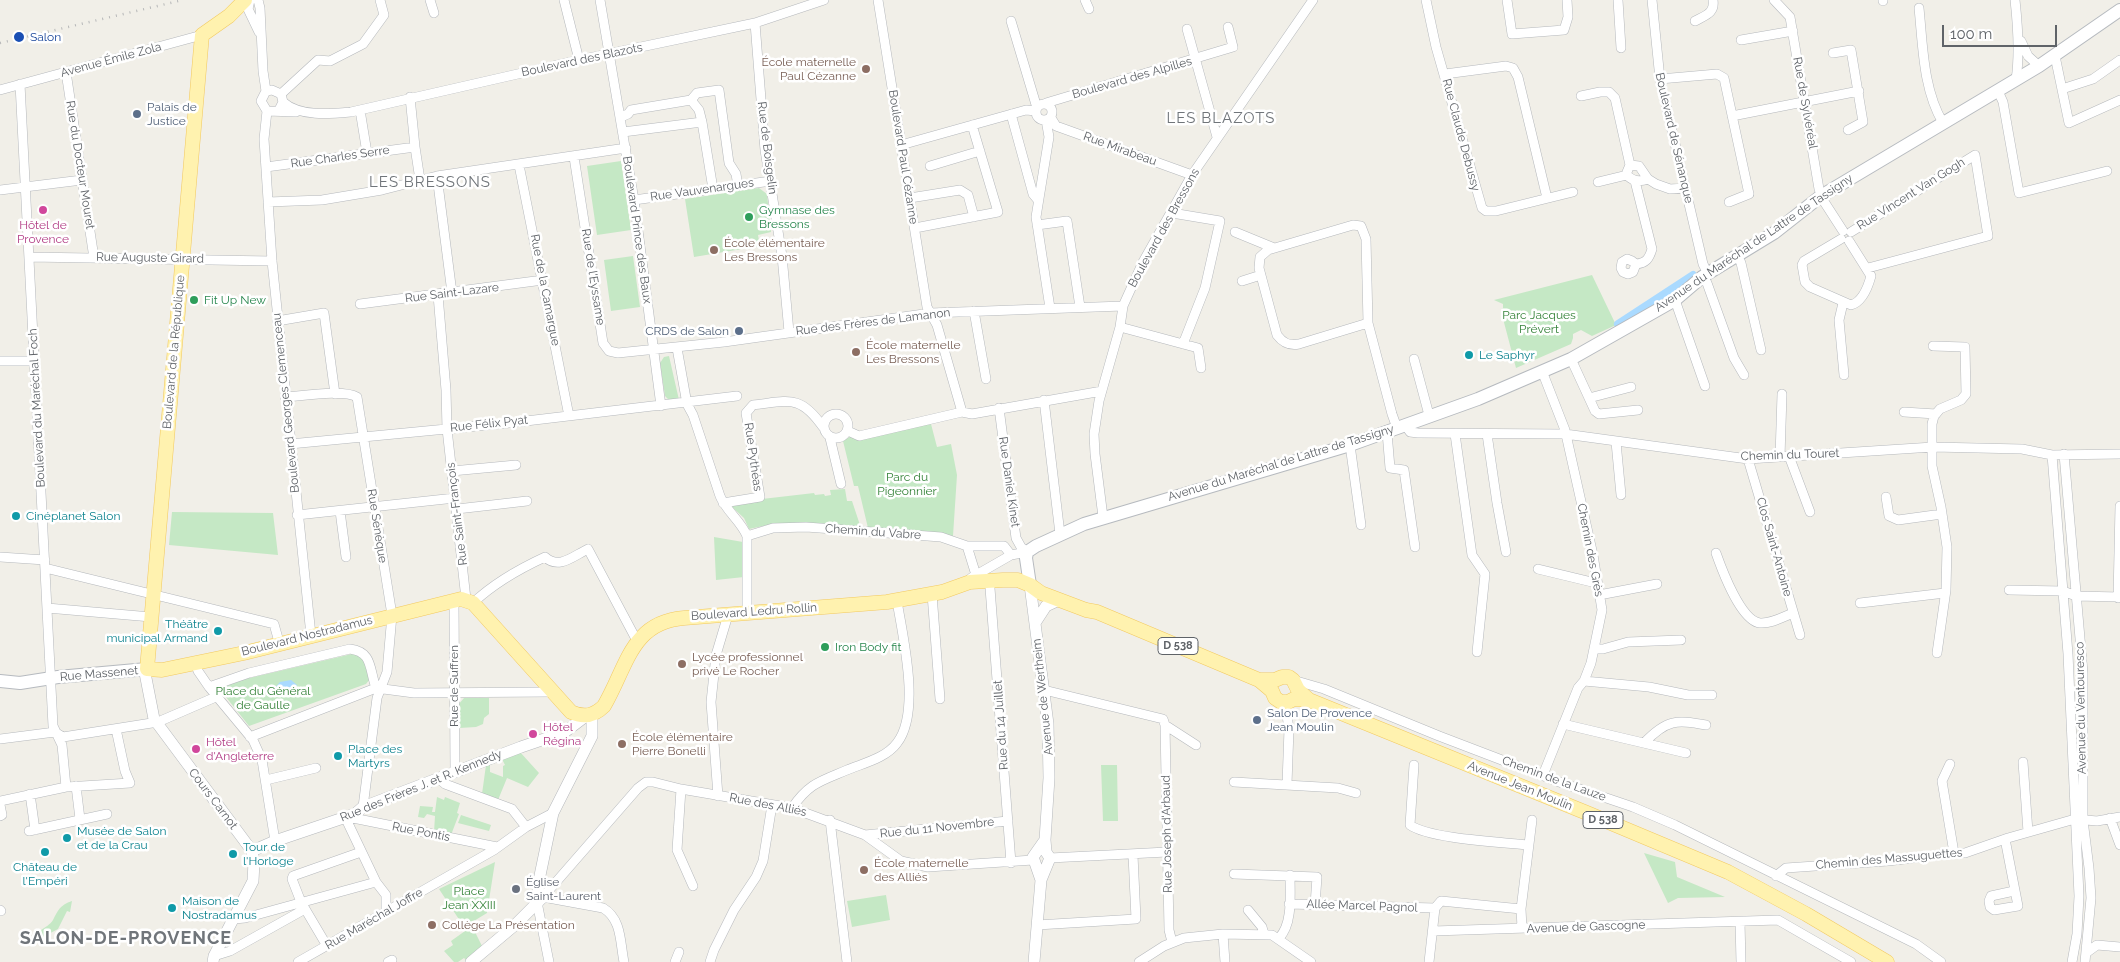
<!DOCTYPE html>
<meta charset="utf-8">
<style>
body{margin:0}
#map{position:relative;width:2120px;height:962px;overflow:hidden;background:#f1efe8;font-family:Raleway,sans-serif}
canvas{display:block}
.scale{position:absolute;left:1942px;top:25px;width:115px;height:22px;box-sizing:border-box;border:2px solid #5f6368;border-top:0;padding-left:6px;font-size:15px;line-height:18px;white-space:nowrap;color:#5f6368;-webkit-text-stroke:4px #fff;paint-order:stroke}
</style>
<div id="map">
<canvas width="2120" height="962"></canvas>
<div class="scale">100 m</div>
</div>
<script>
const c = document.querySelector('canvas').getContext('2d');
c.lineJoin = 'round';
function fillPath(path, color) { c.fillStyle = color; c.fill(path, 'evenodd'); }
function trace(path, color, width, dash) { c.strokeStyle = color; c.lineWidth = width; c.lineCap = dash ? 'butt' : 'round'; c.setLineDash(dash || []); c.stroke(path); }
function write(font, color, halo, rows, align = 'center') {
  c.font = font + ' Raleway,sans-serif'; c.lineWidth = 5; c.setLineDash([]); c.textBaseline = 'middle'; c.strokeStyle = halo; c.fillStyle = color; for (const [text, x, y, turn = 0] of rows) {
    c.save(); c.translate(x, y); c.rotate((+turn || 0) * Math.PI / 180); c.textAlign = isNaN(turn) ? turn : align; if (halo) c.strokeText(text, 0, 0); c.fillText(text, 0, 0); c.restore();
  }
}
const green = new Path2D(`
 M621 161 631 230 597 235 587 166Z
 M759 188 767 194 771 232 758 235 760 246 694 257 685 199Z
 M633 256 640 307 611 311 604 260Z
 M1592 275 1616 325 1592 336 1581 330 1573 334V338L1571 344 1516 368 1501 311 1503 308V304L1494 300Z
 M669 356 679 400 670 401 665 396 660 363 664 357Z
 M931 424 937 447 951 444 957 475 953 536 868 528 858 486H854L843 441 851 436Z
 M845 489 847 501H852L861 528 768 525 749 529 744 518 732 507 736 502 814 493 815 495 824 494 825 496 831 495 830 490Z
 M172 512 273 513 278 555 169 545Z
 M714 537 743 542 744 577 716 580Z
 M356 653 365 657 370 679 366 684 249 726 222 692V685L228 683Z
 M464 698H489V714L484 718 483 724 476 727 459 728 458 705Z
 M520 752 539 773 528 787 507 778 498 800 482 794 486 765 490 764V772L503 777V766L505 765 502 759Z
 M1101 765H1117L1118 821H1103Z
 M437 797 444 800 445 797 460 803 457 813 459 814 451 835 434 832 435 816 427 814 424 818 418 817 420 806 433 807 432 812H435Z
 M461 815 491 825 489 831 458 823Z
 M1644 853 1675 862 1677 877 1725 897 1678 898 1668 903Z
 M495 862 487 913 464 927 439 889Z
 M886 895 890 920 852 927 847 901Z
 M72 901 70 912 67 911 58 929 43 937 40 931C45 927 50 925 53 920 58 910 60 905 72 901Z
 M472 926 482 946 466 960 464 958 458 962H454L444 951 453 945 451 941Z`);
const water = new Path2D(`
 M291 680 297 685C294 696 283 699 274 695L273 690 280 682Z`);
const canal = new Path2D(`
 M1618 324 1693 275`);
const minor = new Path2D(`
 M250 0 248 9 259 32
 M258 0 260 8 263 71 266 91
 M430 0 434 13
 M564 0 579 60
 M600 0 634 200 661 406
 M878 0 927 307 937 325 962 412
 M1085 0 1089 9
 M1426 0 1436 47 1482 208 1486 211H1496L1573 192
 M1507 0 1512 34 1564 30 1568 17 1567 0
 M1618 0 1621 48
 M1652 0 1660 79 1703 264 1708 274
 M1774 0 1790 17 1819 189 1823 200 1843 231
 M1883 0V1
 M2015 0C2018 27 2020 53 2016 80
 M1919 8C1923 47 1923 89 1943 123
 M1011 21 1037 108
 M1695 21C1706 15 1715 13 1713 0
 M755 23 765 150 782 256 789 332
 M1187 29 1217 137
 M1741 40 1793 31
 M2021 41 2028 56 2039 66
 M1833 53 1851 50 1863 122 1848 130
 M2055 56 2069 123 2120 100
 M66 72 94 258
 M1445 74 1506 66 1513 68 1518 77 1547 198
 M1660 79 1717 74 1724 78 1749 194 1729 202
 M20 84 53 726 62 745 66 787
 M2062 89 2093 79 2120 60
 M0 90 202 35
 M1998 91 2003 102 2019 193 2107 171
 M281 94 318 60 330 61 363 44 384 15 380 0
 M1581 96 1600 92H1609L1615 98 1630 165
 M410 97 415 147 420 180
 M691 100 699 110 702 122
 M283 102C300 117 330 114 351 112L579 60 755 23 824 0
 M1046 103 1233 47 1228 27
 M1036 112a8 8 0 1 1 16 0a8 8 0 1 1-16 0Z
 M279 110 283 102 281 94 272 90 266 91 261 101 267 111 296 112
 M360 110 367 153
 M267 111 264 139 272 261 311 635
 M1011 114 1033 194 1038 200
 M1732 116 1859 91
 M621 117 628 114 631 110 691 100 697 93 719 90 729 163 736 174 738 186
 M1051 118 1056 126 1192 175
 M1046 120 1049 137 1036 217 1050 308
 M623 132 702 122 713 189
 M901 145 1026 110 1036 111
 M574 157 603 343 609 351 618 353 724 342 931 313 1123 306
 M519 165 569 416
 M930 166 980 151
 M266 167 415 147
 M437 176 452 293
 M1648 179C1640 182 1633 182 1627 175V172L1630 165 1639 166 1648 179 1656 184 1670 189 1685 188
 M1635 181 1652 249C1649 259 1646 263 1636 264L1632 261 1627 259 1622 262 1621 268 1623 272 1628 274 1633 272 1636 264
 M1598 182 1627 175
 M0 190 82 180
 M910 198 960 190 968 195 974 217
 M634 200 771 181
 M268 202 322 200 382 190 437 176 626 148
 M1172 213 1220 221 1205 288 1183 344
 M1037 225 1067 221 1080 307
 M915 228 998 212 972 125
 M1235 232 1274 248
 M1851 232 1975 155 1988 236 1868 268
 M1841 239 1804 261 1802 265 1805 282 1810 287 1851 305C1862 302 1868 287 1871 276L1849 241
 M1737 255 1741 263 1761 350
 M29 257 272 261
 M1702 277 1707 283 1734 358 1744 375
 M1242 281 1261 275
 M438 295 446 390 447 429 466 599
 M1675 300 1705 386
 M1843 303 1839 320 1844 375
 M360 304 543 280
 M974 311 986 379
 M277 321 324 313 335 394
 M1368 323 1299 344C1289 346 1283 343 1277 335L1259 268 1260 257 1268 250 1353 225 1361 226 1366 239 1368 323 1392 414 1397 428
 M1120 327 1198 348 1201 368
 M1933 346 1965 347 1966 394 1961 400 1940 409 1934 416 1932 424V466L1941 507 1947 547 1946 590 1937 653
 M677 348 687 404 693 415 720 496C726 511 741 521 747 536V613
 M1414 359 1429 415
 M1571 359 1595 411 1599 414 1638 410
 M0 361H35
 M1542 371 1565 430 1593 555 1602 610 1591 663 1584 681 1578 688 1543 775
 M285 397C302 396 344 389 357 397L392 615 387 672 377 698 363 807
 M1589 398 1631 387
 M1044 400 1060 534
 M999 408 1016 538 1021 547 1027 552
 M1904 412 1936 414
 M824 426a12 12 0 1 1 24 0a12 12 0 1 1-24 0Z
 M1405 425 1410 432 1418 433 1565 434 1748 459 1933 447 2022 449 2052 455 2120 454
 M848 431 859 436 962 412 972 414 1102 391
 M1387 432 1390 468 1404 470 1415 547
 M1455 434 1472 555 1485 574 1477 652
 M1487 434 1497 503 1506 552
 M830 438 841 484
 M1616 442 1621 495
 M290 444 509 423 737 396
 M1350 445 1361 525
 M2064 454 2083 673V820L2089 868 2091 898 2085 962
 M2052 455 2068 654 2079 896 2077 934 2072 962
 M1789 456 1810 512
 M1780 457 1782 394
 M1748 459 1800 635
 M452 471 516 465
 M1886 497 1889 516 1898 520 1942 514
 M723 503 760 497 746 413 753 405C789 401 800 394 823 427
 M457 509 527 501
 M340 511 346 557
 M297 515 455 498
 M1103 517 1095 454 1094 434 1099 401 1120 327 1123 306 1143 262 1192 175 1313 0
 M747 536 773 528 806 527 941 537 967 546 976 575
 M967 546H1004L1011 555
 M1716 553C1722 570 1741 621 1760 623 1771 624 1783 617 1793 613
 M0 557 45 560
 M45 568 274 624 279 642
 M1538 569 1592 582 1597 581
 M971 578 1011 555 1027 552
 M990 588 1011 863
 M2009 590 2063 591 2076 596 2120 597
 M932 594 940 699
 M1599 595 1657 584
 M2118 598 2120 506
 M454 600 455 772
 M473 603C493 584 519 569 545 557 559 570 573 556 588 549L637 641
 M1860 603 1945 593
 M47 608 151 617
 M1594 649H1603L1628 642 1681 640
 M195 663 198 671 209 687 253 740 262 760 275 841
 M1293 680 1324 689 1439 736 1562 783 1633 807 1675 825 1916 944 1941 962
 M1584 681 1649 687 1688 695H1712
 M209 687 249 673 350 649C373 652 369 669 376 688
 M1044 690 1163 719 1165 725 1196 745
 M1285 702 1289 729 1287 784
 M1563 724 1686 753
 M1165 725 1169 930 1172 942
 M55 732 63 737 158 722 218 696
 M250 737 376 688 414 693 551 692
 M0 739 55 732
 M1644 743C1667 719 1676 720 1706 725
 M2023 762 2028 832
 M1950 764 1942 781 1954 853
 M1414 765 1410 825C1430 839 1501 842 1528 845
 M439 779 445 784 512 809 526 827
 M266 780 316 768
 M1234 782 1338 788 1356 793
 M76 786 80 819
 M681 789 677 850 693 886
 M30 794 35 830
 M718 796 711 702 716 655 728 615
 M0 801 66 787 130 783 125 771 116 729
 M0 805 2 815 0 816
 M792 808C809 783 821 781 847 770 864 763 886 758 897 743 921 712 903 638 897 601
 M345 817 376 882 386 895V912
 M348 817 497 847
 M2110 818 2120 845
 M830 820 847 962
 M29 831 107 814
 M865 835 1008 821
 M2005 839 2018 906 1994 910 1990 907 1989 901 1991 896 2014 891
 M1050 858 1167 852
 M1234 874 1317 877 1315 905
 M1776 876 1786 868 1888 861 1954 853H1965L2008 838 2075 819 2097 821 2120 817
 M543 897 638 788 646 782H653L681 789 792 808 865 835 901 861 928 867 1033 860
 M543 897 603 908C622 919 620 943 624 962
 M537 902 549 962
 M1289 904 1435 908
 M0 910 1 911
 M1248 910 1262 927 1264 934
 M234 919 245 918 376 882
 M1740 922 1741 962
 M1037 925 1136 919 1133 855
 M1522 928 1521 909 1532 820
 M1433 931 1778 920 1851 962
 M1223 934 1225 962
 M1279 938C1293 924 1290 894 1290 875
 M327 946 301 902 292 879 293 876 361 852
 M2086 953 2097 945 2120 947
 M214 956 230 951 305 909
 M298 962 494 850 526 827 553 813
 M388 962 392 960
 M675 962 679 952
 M710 962 714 950 734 910 756 877 763 861 772 805
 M1139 962 1164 946 1184 938 1223 934 1272 935 1311 962
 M1429 962 1435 908 1441 901 1521 909`);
const tertiary = new Path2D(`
 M1030 585 1048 724 1049 778 1045 840 1046 852 1050 858 1041 880 1034 962
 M1035 623 1046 606 1059 600
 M147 669 145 673 154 719 252 851 254 862 253 881 214 956 213 962
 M252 851 275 841 355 814 363 807 521 747 565 732 586 716
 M1041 880 1033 857 1045 840
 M471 962 515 925 543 897 539 896 538 885 553 813 592 736V715`);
const secondary = new Path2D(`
 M1030 585 1026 558 1027 552 1036 546 1084 524 1350 445 1478 399 1571 359 1675 300 1702 277 1774 233 1821 196 2039 66 2120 10
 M0 681 20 683 58 677 147 669`);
const primary = new Path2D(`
 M245 0 229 16 202 35 147 669 162 670 244 653 461 599 473 603 571 712C584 718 594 716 604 706 627 667 631 622 684 618L887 602 942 592 970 582 1003 580H1018L1030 585 1041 593 1086 610 1097 612 1259 680 1272 691 1275 698 1281 702H1288L1294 699 1309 700 1587 813 1728 872 1806 914 1887 962
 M1259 680H1275L1282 677H1289L1293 680 1298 690 1309 700`);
const rail = new Path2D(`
 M0 43 183 0`);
const markers = [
 [19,37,6,"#1a4fb4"],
 [866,69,5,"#8d6e63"],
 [137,114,5,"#5c6f8a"],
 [43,210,5,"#d1479c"],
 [749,217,5,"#2e9e5b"],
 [714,250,5,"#8d6e63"],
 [194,300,5,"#2e9e5b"],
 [739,331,5,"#5c6f8a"],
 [856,352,5,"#8d6e63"],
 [1469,355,5,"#0f9aa8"],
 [16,516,5,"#0f9aa8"],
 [218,631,5,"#0f9aa8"],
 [825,647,5,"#2e9e5b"],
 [682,664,5,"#8d6e63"],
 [1257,720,5,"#5c6f8a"],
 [533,734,5,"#d1479c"],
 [622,744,5,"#8d6e63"],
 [196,749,5,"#d1479c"],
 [338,756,5,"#0f9aa8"],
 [67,838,5,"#0f9aa8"],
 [45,852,5,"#0f9aa8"],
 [233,854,5,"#0f9aa8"],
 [864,870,5,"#8d6e63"],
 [516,889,5,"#6b7280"],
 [172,908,5,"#0f9aa8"],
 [432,925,5,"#8d6e63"]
];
const shields = [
 [1178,646,40],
 [1603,820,40]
];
const shieldNames = [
 ["D 538",1178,646],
 ["D 538",1603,820]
];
const transitNames = [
 ["Salon",30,37]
];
const streetNames = [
 ["Avenue Émile Zola",111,60,-15],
 ["Boulevard des Blazots",582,60,-12],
 ["Boulevard des Alpilles",1132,78,-16],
 ["Rue de Sylvéréal",1805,103,80],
 ["Rue Claude Debussy",1461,135,75],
 ["Boulevard de Sénanque",1674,138,77],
 ["Rue de Boisgelin",767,148,83],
 ["Rue Mirabeau",1120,149,20],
 ["Rue Charles Serre",340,157,-8],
 ["Boulevard Paul Cézanne",903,157,81],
 ["Rue du Docteur Mouret",80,165,81],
 ["Rue Vauvenargues",702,190,-8],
 ["Rue Vincent Van Gogh",1911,194,-32],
 ["Boulevard des Bressons",1164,228,-61],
 ["Boulevard Prince des Baux",637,230,82],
 ["Avenue du Maréchal de Lattre de Tassigny",1754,243,-34],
 ["Rue Auguste Girard",150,258,1],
 ["Rue de l'Eyssame",593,277,81],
 ["Rue de la Camargue",545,290,79],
 ["Rue Saint-Lazare",452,293,-7],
 ["Rue des Frères de Lamanon",873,322,-7],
 ["Boulevard de la République",174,352,-85],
 ["Boulevard Georges Clemenceau",286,403,-96],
 ["Boulevard du Maréchal Foch",37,408,-93],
 ["Rue Félix Pyat",489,424,-6],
 ["Chemin du Touret",1790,455,-2],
 ["Rue Pythéas",753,457,82],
 ["Avenue du Maréchal de Lattre de Tassigny",1281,463,-17],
 ["Rue Daniel Kinet",1009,482,82],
 ["Rue Saint-François",457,514,-97],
 ["Rue Sénèque",377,526,81],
 ["Chemin du Vabre",873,532,4],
 ["Clos Saint-Antoine",1774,547,74],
 ["Chemin des Grès",1590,550,79],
 ["Boulevard Ledru Rollin",754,612,-4],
 ["Boulevard Nostradamus",307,636,-14],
 ["Rue Massenet",99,674,-5],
 ["Rue de Suffren",454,686,-90],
 ["Avenue de Wertheim",1043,697,-96],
 ["Avenue du Ventouresco",2081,708,-91],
 ["Rue du 14 Juillet",1001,725,-94],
 ["Chemin de la Lauze",1554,779,20],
 ["Rue des Frères J. et R. Kennedy",421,786,-22],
 ["Avenue Jean Moulin",1520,786,22],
 ["Cours Carnot",213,799,53],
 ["Rue des Alliés",768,805,11],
 ["Rue du 11 Novembre",937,828,-6],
 ["Rue Pontis",421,832,11],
 ["Rue Joseph d'Arbaud",1167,834,-91],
 ["Chemin des Massuguettes",1889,859,-5],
 ["Allée Marcel Pagnol",1362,906,2],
 ["Rue Maréchal Joffre",374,919,-30],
 ["Avenue de Gascogne",1586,927,-2]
];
const educationNames = [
 ["École maternelle",856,62,"right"],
 ["Paul Cézanne",856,76,"right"],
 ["École élémentaire",724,243],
 ["Les Bressons",724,257],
 ["École maternelle",866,345],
 ["Les Bressons",866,359],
 ["Lycée professionnel",692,657],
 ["privé Le Rocher",692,671],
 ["École élémentaire",632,737],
 ["Pierre Bonelli",632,751],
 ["École maternelle",874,863],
 ["des Alliés",874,877],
 ["Collège La Présentation",442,925]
];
const serviceNames = [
 ["Palais de",147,107],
 ["Justice",147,121],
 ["CRDS de Salon",729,331,"right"],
 ["Salon De Provence",1267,713],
 ["Jean Moulin",1267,727]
];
const leisureNames = [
 ["Gymnase des",759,210],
 ["Bressons",759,224],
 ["Fit Up New",204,300],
 ["Iron Body fit",835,647]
];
const hotelNames = [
 ["Hôtel de",43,225,"center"],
 ["Provence",43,239,"center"],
 ["Hôtel",543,727],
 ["Régina",543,741],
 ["Hôtel",206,742],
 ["d'Angleterre",206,756]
];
const parkNames = [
 ["Parc Jacques",1539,315],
 ["Prévert",1539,329],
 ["Parc du",907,477],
 ["Pigeonnier",907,491],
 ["Place du Général",263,691],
 ["de Gaulle",263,705],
 ["Place",469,891],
 ["Jean XXIII",469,905]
];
const cultureNames = [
 ["Le Saphyr",1479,355],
 ["Cinéplanet Salon",26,516],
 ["Théâtre",208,624,"right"],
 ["municipal Armand",208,638,"right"],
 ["Place des",348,749],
 ["Martyrs",348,763],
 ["Musée de Salon",77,831],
 ["et de la Crau",77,845],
 ["Tour de",243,847],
 ["l'Horloge",243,861],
 ["Château de",45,867,"center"],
 ["l'Empéri",45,881,"center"],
 ["Maison de",182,901],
 ["Nostradamus",182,915]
];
const worshipNames = [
 ["Église",526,882],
 ["Saint-Laurent",526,896]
];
const quarterNames = [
 ["LES BLAZOTS",1221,118],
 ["LES BRESSONS",430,182]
];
const districtNames = [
 ["SALON-DE-PROVENCE",126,939]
];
fillPath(green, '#c5e8c5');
fillPath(water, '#aadaff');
trace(canal, '#aadaff', 8);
trace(minor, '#b5b8bc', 10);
trace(tertiary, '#b5b8bc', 12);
trace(secondary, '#b6babf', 14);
trace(primary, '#f2c960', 15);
trace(minor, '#fff', 9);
trace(tertiary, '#fff', 11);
trace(secondary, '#fff', 12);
trace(primary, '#fff2af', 14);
trace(rail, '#b6b7b8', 2.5, [1, 6]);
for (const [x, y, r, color] of markers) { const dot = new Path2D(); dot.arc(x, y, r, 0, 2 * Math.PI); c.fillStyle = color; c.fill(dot); trace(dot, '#fff', 2); }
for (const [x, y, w] of shields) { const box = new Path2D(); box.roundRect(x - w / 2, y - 8.5, w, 17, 4); c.fillStyle = '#fff'; c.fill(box); trace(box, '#5f6368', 1); }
write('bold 11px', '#5f6368', null, shieldNames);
write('12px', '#164399', '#fff', transitNames, 'left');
write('12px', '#5f6368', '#fff', streetNames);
write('12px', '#785e54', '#fff', educationNames, 'left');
write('12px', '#4e5e75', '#fff', serviceNames, 'left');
write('12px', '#27864d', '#fff', leisureNames, 'left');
write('12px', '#b23c85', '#fff', hotelNames, 'left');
write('12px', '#348238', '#fff', parkNames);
write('12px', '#0d838f', '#fff', cultureNames, 'left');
write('12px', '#5b616d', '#fff', worshipNames, 'left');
c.letterSpacing = '1px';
write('15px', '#70757a', '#fff', quarterNames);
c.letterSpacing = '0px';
c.letterSpacing = '1px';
write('bold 18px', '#70757a', '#fff', districtNames);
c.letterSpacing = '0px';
</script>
